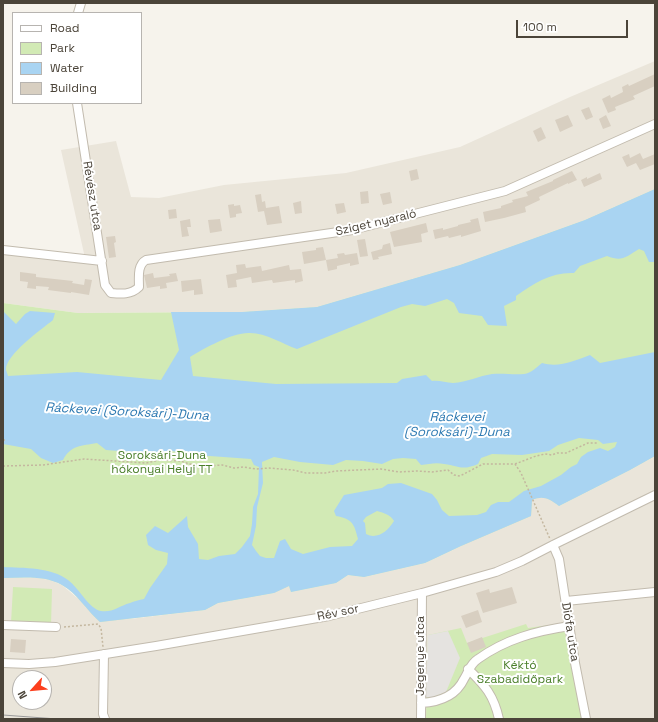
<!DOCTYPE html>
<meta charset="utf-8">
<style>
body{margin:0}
#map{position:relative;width:658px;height:722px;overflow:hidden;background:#f6f3ec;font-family:"Space Grotesk",sans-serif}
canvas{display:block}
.frame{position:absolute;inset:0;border:4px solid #4b4439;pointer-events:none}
.legend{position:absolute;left:12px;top:12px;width:130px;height:92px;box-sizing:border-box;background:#fff;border:1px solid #b7b4b0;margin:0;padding:5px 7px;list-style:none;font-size:12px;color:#4b4439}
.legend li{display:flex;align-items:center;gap:8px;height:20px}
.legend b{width:20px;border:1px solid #b7b4b0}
.north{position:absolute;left:12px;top:670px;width:40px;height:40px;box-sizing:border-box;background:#fff;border:1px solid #b7b4b0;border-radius:50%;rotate:243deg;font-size:11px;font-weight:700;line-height:16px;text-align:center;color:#4b4439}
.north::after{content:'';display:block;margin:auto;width:14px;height:18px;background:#fc3f1d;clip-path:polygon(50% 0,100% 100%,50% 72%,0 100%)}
.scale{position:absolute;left:516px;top:20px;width:112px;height:18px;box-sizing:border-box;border:2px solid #4b4439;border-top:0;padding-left:5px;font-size:12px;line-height:14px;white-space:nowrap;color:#4b4439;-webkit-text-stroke:3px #fff;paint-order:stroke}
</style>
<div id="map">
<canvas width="658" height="722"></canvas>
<div class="frame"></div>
<ul class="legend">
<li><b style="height:5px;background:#fff"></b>Road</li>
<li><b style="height:11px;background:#d2eab5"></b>Park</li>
<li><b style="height:11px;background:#a9d4f2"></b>Water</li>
<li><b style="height:11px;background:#d8cfc1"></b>Building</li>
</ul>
<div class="north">N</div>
<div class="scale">100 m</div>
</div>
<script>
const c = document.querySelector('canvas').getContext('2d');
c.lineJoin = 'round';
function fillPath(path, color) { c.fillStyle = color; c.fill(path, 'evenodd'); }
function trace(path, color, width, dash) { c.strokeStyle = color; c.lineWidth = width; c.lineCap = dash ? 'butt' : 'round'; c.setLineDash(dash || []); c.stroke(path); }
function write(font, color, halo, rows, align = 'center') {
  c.font = font + ' "Space Grotesk",sans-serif'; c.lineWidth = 4; c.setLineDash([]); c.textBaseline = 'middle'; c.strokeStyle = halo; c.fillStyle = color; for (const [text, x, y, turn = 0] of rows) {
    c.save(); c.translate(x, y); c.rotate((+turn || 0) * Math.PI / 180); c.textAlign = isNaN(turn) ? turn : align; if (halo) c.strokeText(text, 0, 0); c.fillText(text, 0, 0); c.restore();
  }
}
const residential = new Path2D(`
 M655 61V189L585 220 460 265 317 307 242 312 78 313 3 303V248L85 258 61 150 116 141 131 197 159 198 224 185 346 173 460 147 570 97Z
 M655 456V719H3V578H38L50 580 62 585 76 597 130 619 205 610 218 603 274 593 289 585 291 592 336 583 348 575 364 577 425 563 461 546 536 498H549L559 506 630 470ZM20 678H44V702H20Z`);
const green = new Path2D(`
 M655 189V456L630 470 559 506C550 499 543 495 532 500L531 516 461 546 425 563 364 577 348 575 336 583 291 592 289 586 274 593 218 603 205 610 100 622C87 611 77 593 62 585 44 575 22 578 3 578V303L78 313 242 312 317 307 460 265 585 220Z
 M13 587 52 589 51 625 11 623Z
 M563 623 582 719H426L428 635 461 628 467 643 526 624 528 628Z`);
const parking = new Path2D(`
 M448 631 460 658 446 692 433 697H426L428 635Z`);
const water = new Path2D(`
 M655 189V262H649L644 251 639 249C626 257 622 262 607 256L580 266 574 273C552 272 534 283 516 296V300L504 306 507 326 488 325 482 316 459 313 454 303 447 299 425 306 412 304 401 307 297 349C283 344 266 333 250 333 233 332 205 348 190 357L193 376 276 384 397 383 402 379 426 375 432 381C439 380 446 383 453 383 467 382 479 376 492 374 503 373 514 375 524 374 531 373 537 367 542 363 559 368 574 361 590 355L600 363 655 352V456L630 470 559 506C550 499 543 495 532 500L531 516 461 546 425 563 364 577 348 575 336 583 291 592 289 586 274 593 218 603 205 610 100 622C87 611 77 593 62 585 44 575 22 578 3 578V567C24 568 51 567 68 580 79 588 89 609 101 611 112 613 119 606 130 603 134 601 139 600 144 599L150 588 167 564 168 553 156 550 148 545 146 535 155 526 168 533 187 516 188 527 198 544 199 559 208 560 219 556 235 554 242 547 250 536 252 524 253 507 258 494 259 467 254 465 251 459 196 455 172 451 146 453 106 450 97 443C81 446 71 445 63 460L53 463 41 458 31 449 3 444V311L16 324 25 314 30 311 55 313 53 320C42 329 5 355 6 370 6 370 8 375 8 376L77 372 161 380 179 350 171 312H242L317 307 460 265 585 220ZM579 438 598 440 603 444 617 442 615 447 608 451 600 448 588 452 581 457 577 464 571 467 561 475 541 486 524 491 509 502H498L491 505 486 512 477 515 449 516 442 510 437 500 432 494 401 483 388 484 382 488 344 495 334 511 336 516C353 519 354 524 358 539L352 546 330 547 303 554 291 549 285 539 280 541 274 558H266L260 556 256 551 252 545 256 526 257 507 263 483 262 462 274 457 300 462 333 465 346 460 363 461 382 464 393 459 403 458 416 459 421 465C429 464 436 462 444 464 460 466 461 471 478 464L481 458 492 454 522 455 549 451 558 445ZM377 511C384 513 391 515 394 521 388 531 377 540 366 534L365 523 363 521 366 517Z`);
const building = new Path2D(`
 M655 74V86L633 96 635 99 615 107 616 110 608 113 602 99 610 95 611 98 623 92 622 87 628 84 629 86Z
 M589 107 593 117 586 120 581 110Z
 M568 115 573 126 560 132 555 120Z
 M606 115 611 126 603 129 599 119Z
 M541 127 546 138 538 142 533 131Z
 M640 153 643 159 655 154V164L640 170 636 163 627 167 622 157 629 154 630 158Z
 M417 169 419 179 411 181 409 171Z
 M572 171 577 180 568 184V183L539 197 540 200 525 207 526 212 504 218 485 222 483 212 501 208V206L513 202 512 200 528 196 526 192 553 181V180Z
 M600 173 602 179 584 187 581 180 587 177V179Z
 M368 191 369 203 361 204 360 192Z
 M390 192 392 203 383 205 380 194Z
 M261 194 262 202 265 201 266 208 279 206 282 223 267 225 264 211 258 212 255 195Z
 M301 201 302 213 295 214 293 203Z
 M344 203 346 212 337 214 335 204Z
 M234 204V206L240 205 242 213 236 214V217L230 218 228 205Z
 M176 209 177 218 169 219 168 210Z
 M478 218 481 231 461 237V235L449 238 448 236 435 239 433 230 443 228V230L458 226V225L471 222 470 220Z
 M190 219 191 227H187L189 236 182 237 180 221Z
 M220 219 222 231 210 233 208 220Z
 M426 223 428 232 421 234 422 242 394 247 390 232Z
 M115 236 116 242 114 243 116 257 109 258 106 237Z
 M365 239 368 256 360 257 357 240Z
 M390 243 392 254 378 257 379 259 373 260 371 252 382 249 383 245Z
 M323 247 326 260 304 264 302 252 316 250V248Z
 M344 253 345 255 357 253 359 264 350 266V263L337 266V269L328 271 326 260 338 258 337 254Z
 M245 264 246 268 261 266 262 271 289 265 290 270 301 269 303 281 295 283V280L273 283 272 280 252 283 251 277 236 280 237 287 228 288 226 275 237 273 236 265Z
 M20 272 36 274V277L73 281 72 283 84 285 85 279 92 280 89 295 71 292V293L48 290 49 287 36 286V289L27 288 28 282 20 281Z
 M153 273 154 278 170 276 169 274 176 273 178 281 166 283 167 288 160 289V286L147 288 144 275Z
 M201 279 203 294 194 295V290L182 292 181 281Z
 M512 587 517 603 483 613 476 593 489 589 490 593Z
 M478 610 482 622 466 628 461 616Z
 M482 637 486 647 471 653 467 643Z
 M11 639 26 640 25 653 10 652Z`);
const path = new Path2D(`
 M3 440H7
 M515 464 536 456 545 454 552 455 557 453H566L588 443H598
 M3 466 43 465 84 459 146 463 160 460 181 461 189 464 206 466 222 465 234 468 243 467 256 469 269 468 293 470 306 473H325L336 471 381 469 399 472 417 471 432 472 448 470 454 475 460 476 483 464H515L521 473 550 539
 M64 627 98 624 101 628 103 647`);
const minor = new Path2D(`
 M78 13 81 3
 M77 103 105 285 111 293C121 294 131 295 139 287 139 278 137 265 146 260L352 230 505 191 655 124
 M3 250 102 261
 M553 545 559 559 575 663 586 719
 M566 601 655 592
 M3 625 56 627
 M104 654 103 714 105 719
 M3 663 29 664 55 662 156 646 329 616 422 593 496 572 522 561 553 545 655 495
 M468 669C485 685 494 696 499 719
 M421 703C439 702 456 696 464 679 469 671 470 664 478 659 506 639 536 631 570 626
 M421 719 422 593`);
const tram = new Path2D(`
 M3 715 57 719`);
const streetNames = [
 ["Révész utca",92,196,81],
 ["Sziget nyaraló",376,223,-13],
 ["Rév sor",338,613,-12],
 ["Diófa utca",570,632,81],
 ["Jegenye utca",421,656,-90]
];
const parkNames = [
 ["Soroksári-Duna",162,456],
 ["hókonyai Helyi TT",162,470],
 ["Kéktó",520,666],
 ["Szabadidőpark",520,680]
];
const waterNames = [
 ["Ráckevei (Soroksári)-Duna",127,412,3],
 ["Ráckevei",457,417],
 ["(Soroksári)-Duna",457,432]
];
fillPath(residential, '#eae5da');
fillPath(green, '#d2eab5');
fillPath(parking, '#e5e3e0');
fillPath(water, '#a9d4f2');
fillPath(building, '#d8cfc1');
trace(minor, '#c2bbae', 10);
trace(path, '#c4b79f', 1.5, [2, 2]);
trace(minor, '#fff', 8);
trace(tram, '#9a9a9a', 1);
write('12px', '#4b4439', '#fff', streetNames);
write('12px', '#4a7f2a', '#fff', parkNames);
write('italic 13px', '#2e7ab2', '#fff', waterNames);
</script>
